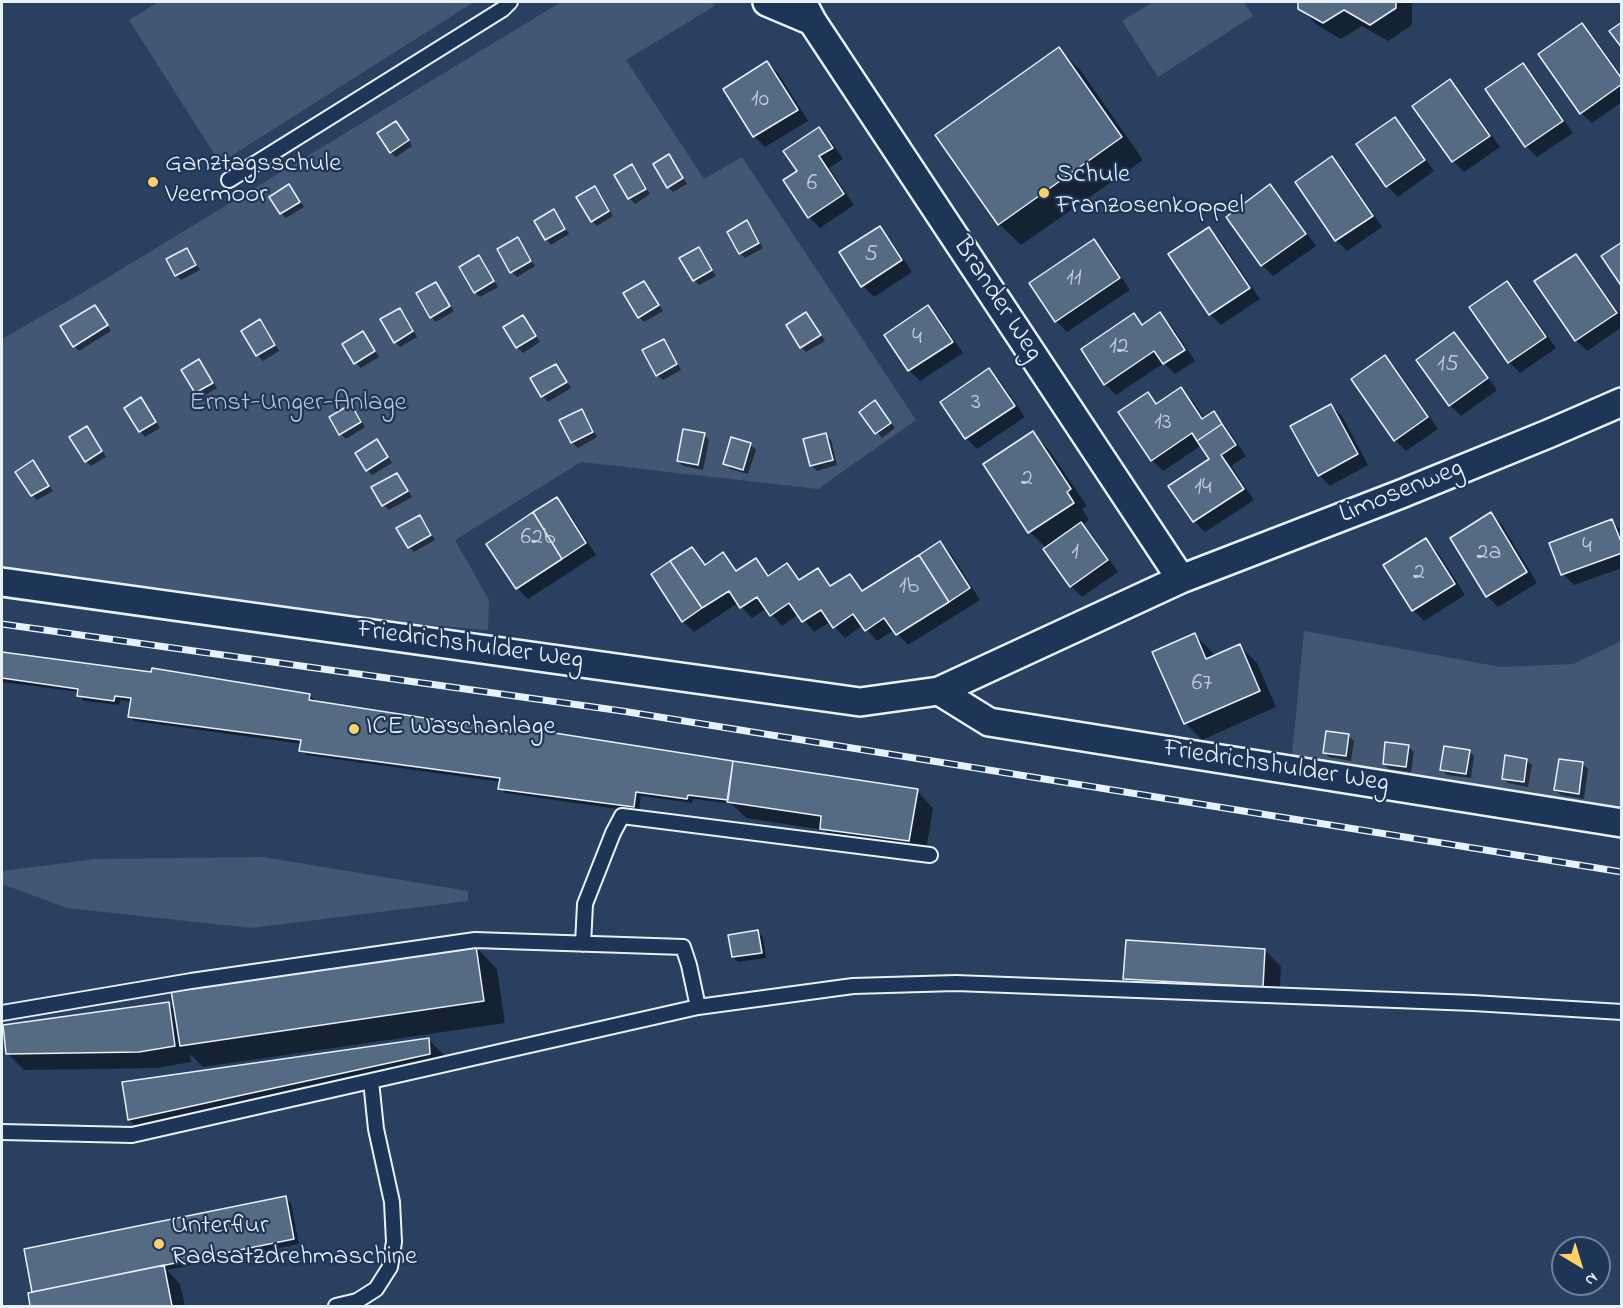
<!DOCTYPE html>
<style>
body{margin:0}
#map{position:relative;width:1623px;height:1308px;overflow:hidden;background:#294061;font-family:"Indie Flower",sans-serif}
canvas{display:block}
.frame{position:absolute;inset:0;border:3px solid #e8f1f8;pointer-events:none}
.north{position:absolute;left:1551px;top:1236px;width:60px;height:60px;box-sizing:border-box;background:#1d3557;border:2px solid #6e8097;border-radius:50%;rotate:142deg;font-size:16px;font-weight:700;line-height:24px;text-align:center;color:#e8f1f8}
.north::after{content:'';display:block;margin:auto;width:21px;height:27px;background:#ffd166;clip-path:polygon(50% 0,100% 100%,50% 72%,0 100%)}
</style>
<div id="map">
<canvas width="1623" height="1308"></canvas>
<div class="frame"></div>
<div class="north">N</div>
</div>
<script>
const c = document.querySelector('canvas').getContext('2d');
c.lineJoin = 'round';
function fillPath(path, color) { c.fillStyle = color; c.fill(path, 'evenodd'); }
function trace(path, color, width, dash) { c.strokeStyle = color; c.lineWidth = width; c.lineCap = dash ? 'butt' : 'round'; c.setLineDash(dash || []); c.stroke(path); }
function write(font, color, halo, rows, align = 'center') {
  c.font = font + ' "Indie Flower",sans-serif'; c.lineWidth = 4.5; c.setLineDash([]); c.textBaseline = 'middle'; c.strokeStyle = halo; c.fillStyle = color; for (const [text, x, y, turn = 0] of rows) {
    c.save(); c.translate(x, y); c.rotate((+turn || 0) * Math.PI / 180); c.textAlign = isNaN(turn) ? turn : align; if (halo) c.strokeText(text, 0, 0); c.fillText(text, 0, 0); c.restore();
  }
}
const green = new Path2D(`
 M158 2H474L220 163 129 20Z
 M561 2H711L716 5 626 60 704 179 742 157 916 420 818 489 581 462 455 540 489 600 488 630 43 591 2 586V339L82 293Z
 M1153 2H1244L1253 16 1158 77 1122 21Z
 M1304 631 1501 667 1573 664 1621 641V808L1292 756Z
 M263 857 468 891V901L251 928 67 908 2 884V871L95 859Z`);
const shadow = new Path2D(`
 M1299 2H1412V25L1388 41 1362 26 1341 39 1317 25 1300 8Z
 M1582 25 1593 36 1622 76V102L1592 123 1581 113Z
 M1059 49 1081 71 1143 160 1021 245 999 224Z
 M767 62 778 73 808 121 765 147 754 136 725 89Z
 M1523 65 1534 76 1573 133 1537 157 1526 146Z
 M1450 81 1461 92 1500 147 1464 172 1453 161Z
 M1394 119 1405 130 1434 171 1398 197 1388 186Z
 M401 128 412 146 396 157 391 152Z
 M819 129 830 140 843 159 829 168 854 205 820 228 809 217 785 181 799 172Z
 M668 156 673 161 687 184 673 192 668 187Z
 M1332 158 1343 169 1382 227 1347 251 1336 240Z
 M632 166 637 171 650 194 635 204 629 198 616 176Z
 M289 186 294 191 304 207 286 218 281 213 272 197Z
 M1270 186 1281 197 1316 246 1273 276 1262 265Z
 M595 188 600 193 613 216 597 226 592 221Z
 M553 211 558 216 569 234 551 245 546 239 536 221Z
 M747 222 752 227 763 248 745 258 740 253Z
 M879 228 890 239 912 272 874 297 863 286 841 253Z
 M1209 229 1220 240 1260 299 1221 325 1210 314 1170 255Z
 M517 239 522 244 535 266 517 277 512 272Z
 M1094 241 1105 252 1130 290 1067 332 1056 321Z
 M698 249 703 254 716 276 699 285 694 280Z
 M186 250 191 255 200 270 181 280 176 275Z
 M1575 256 1586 267 1622 317V327L1587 351 1576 340Z
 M479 257 484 262 498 287 480 297 475 292 461 268Z
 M644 283 649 288 663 311 644 322 639 317Z
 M1507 283 1517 293 1556 348 1520 373 1510 363 1471 308Z
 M436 284 441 289 454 311 436 322 431 317Z
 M94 307 100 312 111 331 79 351 74 346Z
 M928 307 939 318 963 353 920 381 909 370 886 335Z
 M400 310 405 315 417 337 400 347 395 342Z
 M806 314 811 319 825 341 806 352 801 347 788 326Z
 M1160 314 1171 325 1195 361 1175 374 1164 363 1116 395 1105 384 1134 315 1144 325Z
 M522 317 527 322 540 342 523 353 517 347 505 328Z
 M260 321 265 326 279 351 263 361 258 356 243 331Z
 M363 333 368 338 379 357 361 368 356 363Z
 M1454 334 1465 345 1497 390 1461 416 1450 405Z
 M663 341 668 346 681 370 663 380 657 375Z
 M1385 357 1396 368 1438 429 1406 451 1395 440 1353 380Z
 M199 361 204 366 217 388 202 397 197 392 183 370Z
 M556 365 561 370 571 388 548 402 543 396 532 379Z
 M989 370 1000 381 1025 417 977 449 966 438 942 403Z
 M1181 389 1192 400 1205 419 1213 413 1224 424 1246 456 1231 466 1254 500 1205 532 1194 521 1170 486 1211 459 1202 445 1163 471 1152 460 1148 394 1158 404Z
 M141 399 146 404 160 428 145 437 140 431Z
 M875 402 895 428 882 438 861 412Z
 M351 406 356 411 365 427 346 439 341 434Z
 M1331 406 1342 416 1368 465 1330 486 1319 475Z
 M581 411 586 416 597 437 578 448 572 443 561 421Z
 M87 428 92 433 106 457 91 466 86 461Z
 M1033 433 1049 450 1087 506 1082 509 1089 520 1082 525 1092 535 1118 572 1082 597 1071 586 1046 548 1030 532Z
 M704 435 709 440 703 470 683 466 678 461Z
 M826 435 831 440 837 465 817 471 812 466 805 440Z
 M732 439 751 445 756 450 748 474 730 469 725 463Z
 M377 441 382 446 392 463 372 475 367 470Z
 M33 462 38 467 53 491 37 500 32 495 18 472Z
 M397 474 402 479 412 497 389 510 383 505 373 487Z
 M557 499 567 510 596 555 528 599 517 588 488 545Z
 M1491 514 1502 525 1537 583 1498 607 1487 596Z
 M420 517 425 522 435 540 414 552 409 547Z
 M1612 521 1622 531V568L1574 585 1563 574 1551 544Z
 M1426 540 1437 551 1465 595 1424 621 1413 610Z
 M940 543 951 554 980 600 908 645 894 630 877 641 863 625 845 638 830 622 814 632 799 614 782 626 767 608 752 618 738 603 694 632 683 621 692 549 706 565 723 554 738 571 756 560 770 576 787 565 801 580 818 570 833 587 850 576 864 591Z
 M1195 635 1212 652 1214 657 1240 646 1257 663 1276 707 1202 740 1185 723Z
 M2 653 310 695 315 700V702L510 732 917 791 933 808 925 857 838 845 824 830 746 818 732 804 693 799 692 803 641 796 639 812 505 793 500 788 501 782 306 755 301 750 302 744 134 721 129 716 131 702 120 700 119 705 84 701 79 695V692L2 682ZM304 750 507 777V780L304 753Z
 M1349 736 1354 741 1351 761 1329 757 1324 752Z
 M1409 747 1414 752 1411 772 1389 769 1384 764Z
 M1469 751 1474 756 1471 778 1447 775 1442 769Z
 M1526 760 1532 765 1528 787 1508 783 1503 778Z
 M1583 764 1588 769 1584 799 1561 795 1555 790Z
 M758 932 763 937 766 958 738 962 733 957Z
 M476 947 497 969 505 1023 203 1067 190 1054 191 1062 157 1068 24 1070 8 1054 168 1003 176 1011Z
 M1265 950 1281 967 1279 1003 1142 995 1125 978Z
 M428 1039 445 1056 446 1071 146 1136 129 1120Z
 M286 1198 291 1203 299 1244 167 1270 180 1284 185 1306H32L30 1294 36 1293 34 1291Z`);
const building = new Path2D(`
 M1298 2H1396V8L1370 25 1344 10 1323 23 1298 9Z
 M1622 22V48L1609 31Z
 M1582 23 1622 79V84L1580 114 1538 54Z
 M1059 47 1122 137 998 225 935 135Z
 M767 61 798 110 753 137 723 89Z
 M1523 63 1563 121 1525 147 1485 89Z
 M1450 79 1490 136 1452 162 1412 106Z
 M1395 117 1425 160 1386 187 1356 144Z
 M396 121 409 140 390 153 377 133Z
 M819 127 833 148 819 156 844 194 808 218 783 180 797 171 783 151Z
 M669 154 683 178 667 188 653 164Z
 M1332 156 1373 216 1335 241 1295 182Z
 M632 164 646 189 628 199 614 175Z
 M289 184 300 202 280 214 269 197Z
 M1270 184 1306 234 1261 266 1226 217Z
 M595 186 609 211 591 222 576 197Z
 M554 209 565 229 545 240 534 221Z
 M747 220 759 243 739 254 727 232Z
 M880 226 902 260 861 287 839 252Z
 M1209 227 1250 288 1209 315 1168 254Z
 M518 237 531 261 510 273 497 249Z
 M1094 239 1120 278 1055 322 1029 283Z
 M1622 242V287L1601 256Z
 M699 247 712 270 693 281 679 258Z
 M187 248 196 265 175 276 166 259Z
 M1576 254 1617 313 1575 341 1534 281Z
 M479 255 494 281 474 293 459 267Z
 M644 281 659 305 638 318 623 293Z
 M1507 281 1546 337 1508 363 1469 307Z
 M436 282 450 306 430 318 416 293Z
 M95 305 108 325 73 347 60 326Z
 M928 305 953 342 908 371 884 335Z
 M400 308 413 331 394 343 380 319Z
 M806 312 821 335 800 348 786 325Z
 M1160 312 1185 350 1163 364 1154 351 1104 385 1081 349 1134 313 1142 325Z
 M523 315 536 336 516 348 503 327Z
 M260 319 275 345 256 356 241 331Z
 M363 331 375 351 354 364 342 344Z
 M1454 332 1488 378 1449 406 1416 360Z
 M664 339 677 364 656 376 642 350Z
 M1385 355 1428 417 1394 441 1351 379Z
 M199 359 213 383 195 393 181 370Z
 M556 364 567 382 541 397 530 378Z
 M989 368 1015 406 965 439 940 402Z
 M1181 387 1202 419 1214 411 1222 424 1197 441 1192 433 1151 461 1118 412 1148 392 1156 404Z
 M141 397 156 422 139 432 124 408Z
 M875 400 891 423 875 434 859 412Z
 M351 404 361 422 339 435 329 417Z
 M1331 404 1358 454 1318 476 1290 426Z
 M582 409 593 432 571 443 559 420Z
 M1222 424 1236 445 1221 455 1244 489 1193 522 1168 486 1209 459 1197 441Z
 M87 426 102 451 85 462 69 437Z
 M683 429 705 433 698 465 677 461Z
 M1033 431 1071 489 1067 492 1074 503 1028 533 983 464Z
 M826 433 833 460 810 466 803 439Z
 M731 437 751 443 743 470 723 464Z
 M377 439 388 457 366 471 355 453Z
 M33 460 49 486 31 496 15 472Z
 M397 473 408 491 382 506 371 487Z
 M557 497 586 543 562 559 533 512Z
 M533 512 562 559 516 589 486 544Z
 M1491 512 1527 572 1486 597 1450 538Z
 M420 515 431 535 408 548 396 528Z
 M1612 519 1622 544V553L1561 575 1549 543Z
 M1081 522 1108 560 1070 587 1043 549Z
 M1426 538 1455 584 1412 611 1383 565Z
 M940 541 970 588 949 602 919 555Z
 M692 547 705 565 723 552 736 571 756 558 768 576 787 563 799 580 818 568 830 586 850 574 862 591 919 555 949 602 896 635 884 618 865 631 853 614 833 628 821 610 802 622 789 603 770 616 757 597 740 608 729 591 702 608 670 561Z
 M670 561 702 608 682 622 651 574Z
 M1195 633 1206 659 1240 644 1260 691 1184 724 1152 652Z
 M2 652 151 672 152 668 310 694 309 700 509 731 510 726 733 761 728 800 688 795 687 799 636 792 634 807 498 789 500 778 299 751 301 740 128 717 131 698 115 696 114 701 77 696 78 689 2 678Z
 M1326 731 1349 734 1346 756 1323 753Z
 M1385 742 1409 745 1406 767 1383 764Z
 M1444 746 1470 750 1466 774 1440 770Z
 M1505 755 1527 759 1524 782 1502 779Z
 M1559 759 1583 762 1579 794 1554 790Z
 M733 761 918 789 909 841 820 829 821 816 727 802Z
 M758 930 762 953 732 957 728 935Z
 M1126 940 1265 949 1263 987 1123 979Z
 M476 946 484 1001 180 1046 171 990Z
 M169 1002 175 1046 139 1052 6 1054 3 1025Z
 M429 1038 430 1054 128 1120 122 1082Z
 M286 1196 294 1239 32 1292 24 1249Z
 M164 1265 172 1306H30L28 1293Z`);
const lane = new Path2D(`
 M229 180 503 9 510 2
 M583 944 585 904 613 833 622 816 930 855
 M2 1013 191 981 475 940 683 947 689 965 698 1007
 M2 1132 132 1135 698 1007 853 986 956 983 1473 1003 1622 1012
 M336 1306 357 1301 376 1289 390 1267 394 1242 392 1202 376 1129 371 1081`);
const street = new Path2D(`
 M767 2 812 21
 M802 2 812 21 1181 579
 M2 582 860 702 939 691 1181 579 1401 494 1548 434 1622 402
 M939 691 989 722 1622 823`);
const rail = new Path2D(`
 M2 624 622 711 1622 872`);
const markers = [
 [153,182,6,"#ffd166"],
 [1044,193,6,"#ffd166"],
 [354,729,6,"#ffd166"],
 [159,1244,6,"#ffd166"]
];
const numberNames = [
 ["10",760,101],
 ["6",812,185],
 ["5",871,256],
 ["11",1074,280],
 ["4",917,339],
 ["12",1119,348],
 ["15",1448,366],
 ["3",976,404],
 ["13",1163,424],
 ["2",1027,480],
 ["14",1203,489],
 ["62b",538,539],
 ["4",1587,548],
 ["1",1075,554],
 ["2a",1489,554],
 ["2",1419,574],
 ["1b",909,588],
 ["67",1202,685]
];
const poiNames = [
 ["Ganztagsschule",165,166],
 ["Veermoor",165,197],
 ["Schule",1056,177],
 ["Franzosenkoppel",1056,208],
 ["ICE Waschanlage",366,729],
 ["Unterflur",171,1228],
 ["Radsatzdrehmaschine",171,1259]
];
const streetNames = [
 ["Brander Weg",996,300,57],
 ["Limosenweg",1402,493,-22],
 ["Friedrichshulder Weg",470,647,8],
 ["Friedrichshulder Weg",1276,768,9]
];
const parkNames = [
 ["Ernst-Unger-Anlage",298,405]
];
fillPath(green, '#415774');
fillPath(shadow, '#0007');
fillPath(building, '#556a83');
trace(building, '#e8f1f8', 1.5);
trace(lane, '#e8f1f8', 18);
trace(street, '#e8f1f8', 32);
trace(lane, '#1d3557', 14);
trace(street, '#1d3557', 27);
trace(rail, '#e8f1f8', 7);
trace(rail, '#1d3557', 4.5, [14]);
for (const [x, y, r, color] of markers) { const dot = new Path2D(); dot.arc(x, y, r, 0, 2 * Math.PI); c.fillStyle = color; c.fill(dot); trace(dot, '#1d3557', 2); }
write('24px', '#c3cfdb', null, numberNames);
write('27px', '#e8f1f8', '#1d3557', poiNames, 'left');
write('27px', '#e8f1f8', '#1d3557', streetNames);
write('27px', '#b6c3d0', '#1d3557', parkNames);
</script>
